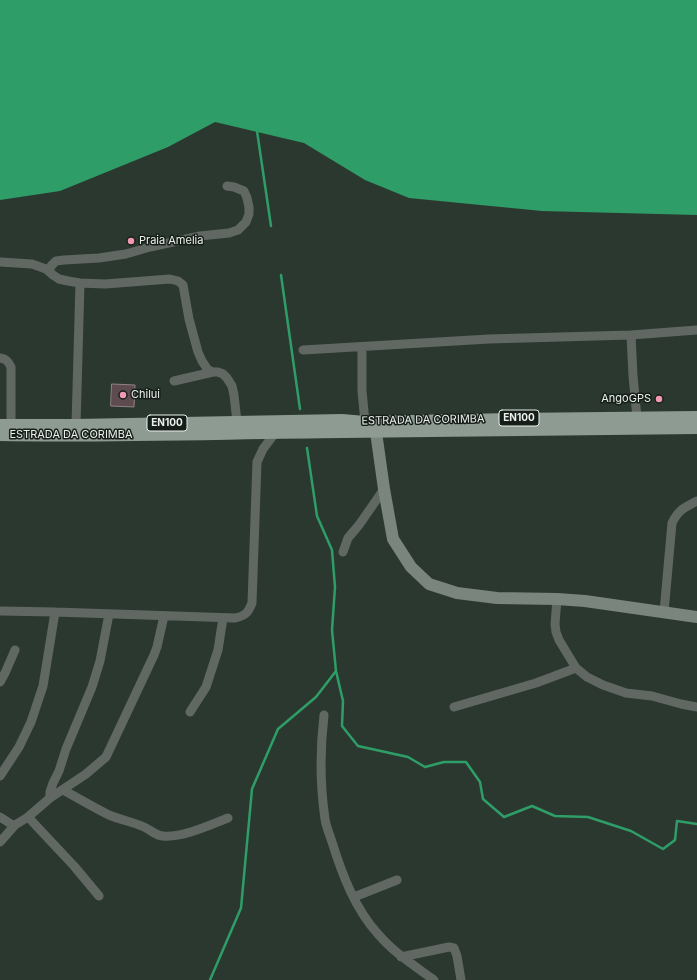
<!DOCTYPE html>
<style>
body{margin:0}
canvas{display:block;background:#2a382f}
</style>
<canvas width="697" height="980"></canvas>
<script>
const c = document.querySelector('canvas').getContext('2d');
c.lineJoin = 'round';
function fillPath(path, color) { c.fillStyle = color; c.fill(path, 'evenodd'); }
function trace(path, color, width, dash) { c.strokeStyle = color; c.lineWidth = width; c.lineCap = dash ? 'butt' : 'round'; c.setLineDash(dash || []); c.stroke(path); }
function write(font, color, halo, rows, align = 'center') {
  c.font = font + ' Inter,sans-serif'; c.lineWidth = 3; c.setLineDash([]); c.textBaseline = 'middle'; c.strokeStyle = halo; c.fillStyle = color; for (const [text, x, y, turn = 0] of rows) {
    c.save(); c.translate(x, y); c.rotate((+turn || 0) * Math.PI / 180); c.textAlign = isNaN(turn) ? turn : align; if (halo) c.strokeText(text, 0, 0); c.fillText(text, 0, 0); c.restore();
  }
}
const water = new Path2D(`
 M0 0H697V215L542 211 409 198 365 180 304 143 215 122 168 147 60 191 0 200Z`);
const stream = new Path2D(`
 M257 131 271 226
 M281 275 300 409
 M336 671 343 701 342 726 358 746 408 757 425 767 444 762H466L480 782 483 799 504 817 532 806 555 816 588 817 631 831 663 849 675 840 677 821 697 824
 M210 980 241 908 252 789 278 729 316 697 336 671 332 630 335 587 332 550 317 516 307 448`);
const building = new Path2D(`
 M112 384 135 385 134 407 111 406Z`);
const street = new Path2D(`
 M0 262 32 264 46 269 53 275 59 279 68 281 80 283 105 284 170 279 178 281 183 285 189 319 198 352 202 361 208 370 213 372H218L223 374 227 378 232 386 234 395 237 422
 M49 271 51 266 56 261 64 260 99 258 126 254 150 247 200 236 229 233 238 230 246 222 249 214V207L247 198 244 191 234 187 227 186
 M631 335 633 376 637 418
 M362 347V391L365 422
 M303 350 489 339 631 335 697 330
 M0 358C6 359 8 361 11 367V425
 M174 381 213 372
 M76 425 80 283
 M343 552 348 538 359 525 384 489
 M557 599 555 624 556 632 559 640 576 668 587 677 603 685 626 693 652 696 681 704 697 707
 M0 611 55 612 235 618C245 616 248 613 252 603L257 462 263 449 275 433
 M664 612 672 523C679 509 684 508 697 501
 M0 682 5 673 15 650
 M454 707 536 683 576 668
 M190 712 206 687 218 650 223 618
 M324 715C320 749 320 785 325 819 326 827 330 835 332 842 342 874 355 909 378 934 394 953 415 966 434 980
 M0 776 19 747 31 722 43 686 55 612
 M63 790C78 798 93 807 109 815 121 820 133 822 144 827 151 830 156 836 163 836 182 838 210 825 228 818
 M50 798V792L53 783 59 771 66 749 92 687 100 661 109 614
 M0 817 11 824 15 825
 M28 817 74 866 99 896
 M0 842 15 825 28 817 50 798 86 774 106 757 154 655 157 647 164 616
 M354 897 397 880
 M401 957 449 947 454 948 457 956 461 980`);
const secondary = new Path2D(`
 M376 432 384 489 393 539 411 567 429 584 457 593 497 598 557 599 585 601 697 617`);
const primary = new Path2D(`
 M0 425H76L342 420 365 422 512 419 697 417
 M0 435C114 437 228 433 343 432L697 428`);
const markers = [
 [131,241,4,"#f19ab4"],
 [123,395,4,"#f19ab4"],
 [659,399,4,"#f19ab4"]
];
const shields = [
 [519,418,40],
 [167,423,40]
];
const shieldNames = [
 ["EN100",519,418],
 ["EN100",167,423]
];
const poiNames = [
 ["Praia Amelia",139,241],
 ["Chilui",131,395],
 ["AngoGPS",651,399,"right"]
];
const streetNames = [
 ["ESTRADA DA CORIMBA",423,420,-1],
 ["ESTRADA DA CORIMBA",71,435]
];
fillPath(water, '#2f9d67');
trace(stream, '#2f9d67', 2.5);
fillPath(building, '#5d4b50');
trace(building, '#948186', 1);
trace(street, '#616864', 9);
trace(secondary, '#7a857e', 12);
trace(primary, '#8d9b92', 12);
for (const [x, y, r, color] of markers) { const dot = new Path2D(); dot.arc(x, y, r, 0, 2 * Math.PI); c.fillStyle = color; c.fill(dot); trace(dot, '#171e1a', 1.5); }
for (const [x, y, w] of shields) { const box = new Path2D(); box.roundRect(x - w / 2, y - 8, w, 16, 3); c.fillStyle = '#171e1a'; c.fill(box); trace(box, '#e8f1eb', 1); }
write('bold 10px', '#e8f1eb', null, shieldNames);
write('11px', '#e8f1eb', '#171e1a', poiNames, 'left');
write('11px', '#e8f1eb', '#171e1a', streetNames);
</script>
